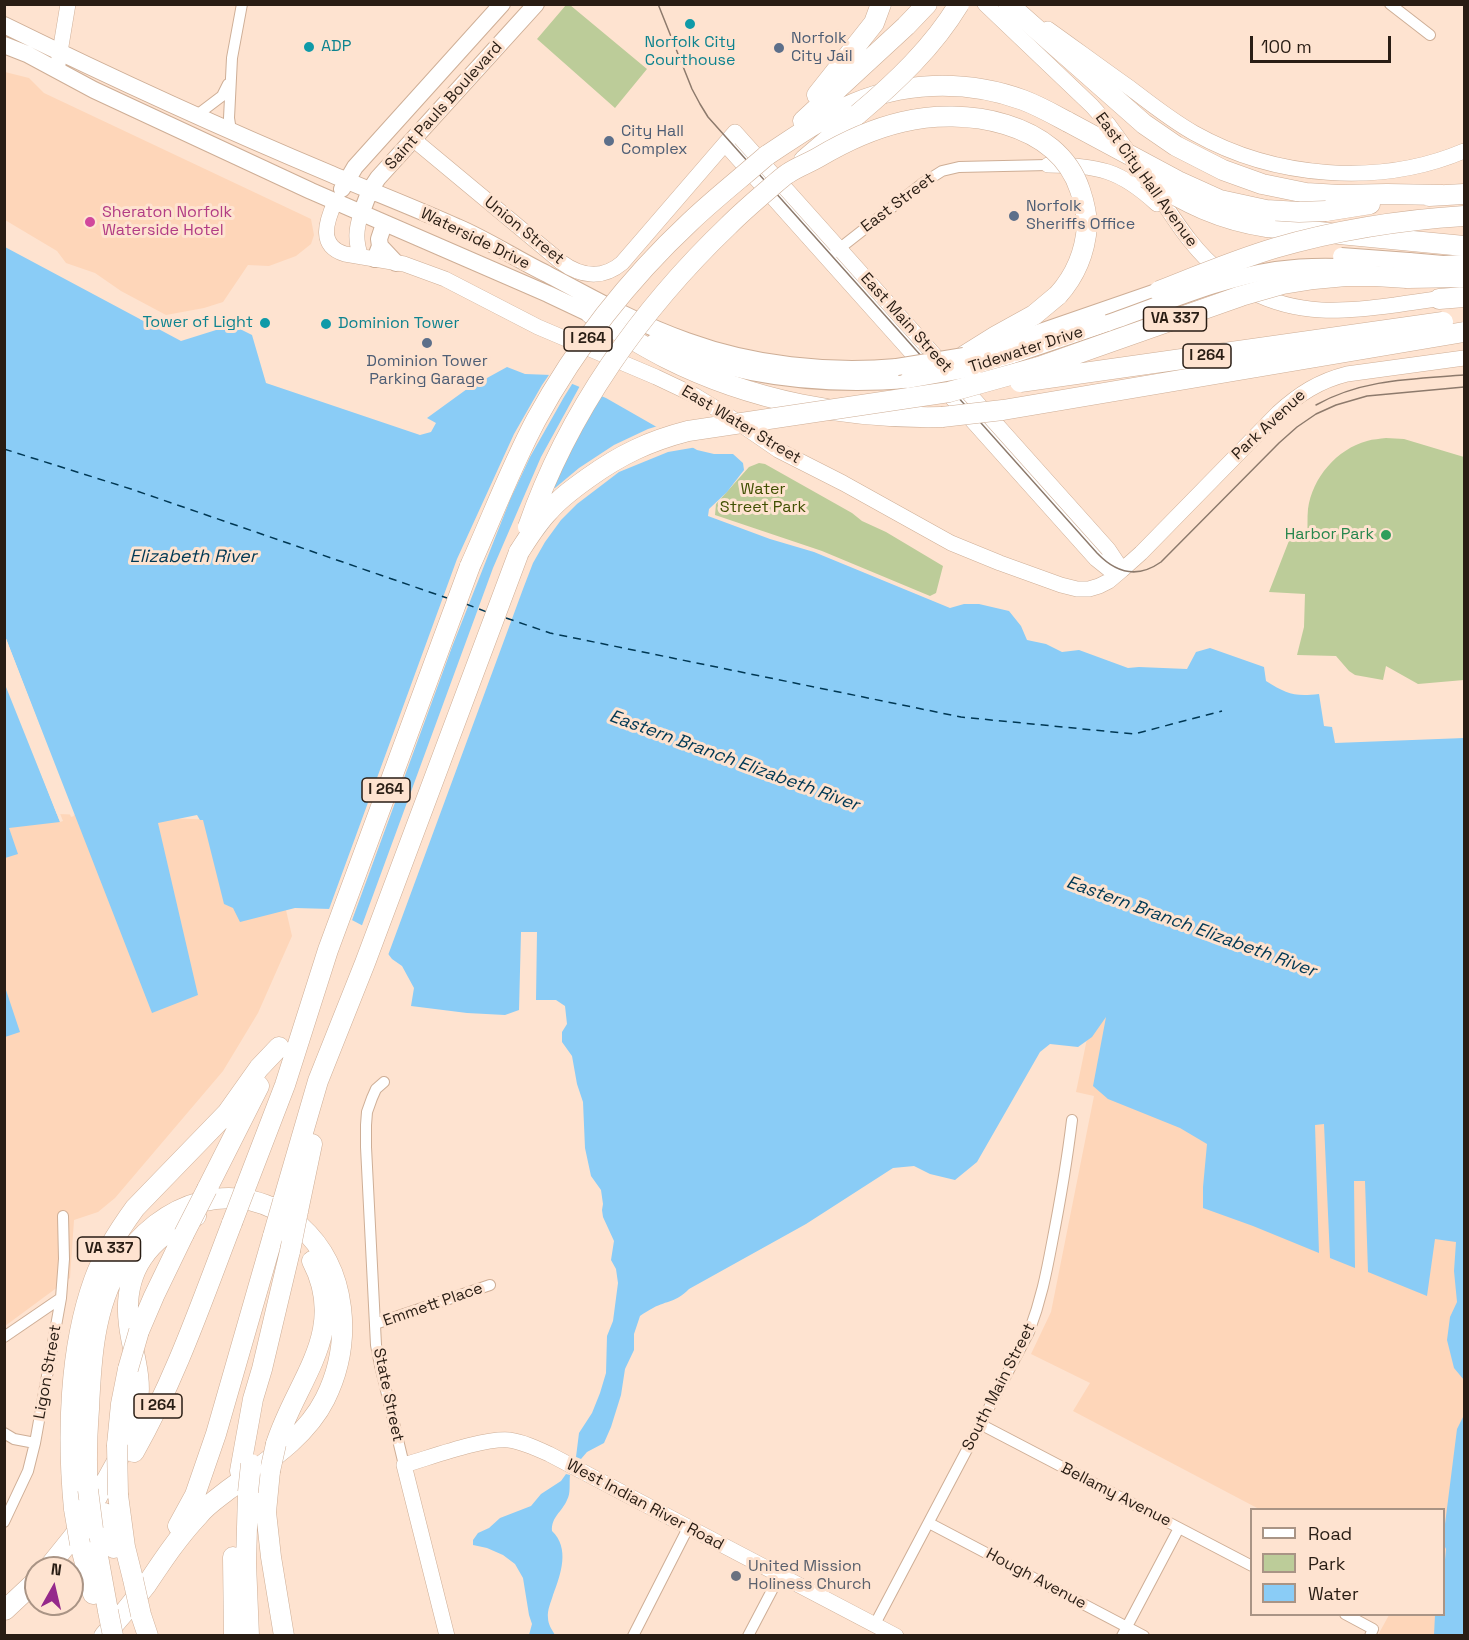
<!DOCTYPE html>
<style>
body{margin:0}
#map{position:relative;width:1469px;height:1640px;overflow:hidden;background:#fee3d0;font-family:"Space Grotesk",sans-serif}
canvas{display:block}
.frame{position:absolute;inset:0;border:6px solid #291d14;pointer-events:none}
.legend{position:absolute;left:1250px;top:1508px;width:195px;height:108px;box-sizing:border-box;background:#fee3d0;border:2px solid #a99485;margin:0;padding:8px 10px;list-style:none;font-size:18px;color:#291d14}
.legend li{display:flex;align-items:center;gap:12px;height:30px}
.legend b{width:30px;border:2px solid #a99485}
.north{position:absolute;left:24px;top:1556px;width:60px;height:60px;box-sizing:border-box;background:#fee3d0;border:2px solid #a99485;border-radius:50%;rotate:8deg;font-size:16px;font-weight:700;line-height:24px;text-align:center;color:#291d14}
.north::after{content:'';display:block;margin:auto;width:21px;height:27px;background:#95298b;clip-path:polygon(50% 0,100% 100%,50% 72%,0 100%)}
.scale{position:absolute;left:1250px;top:36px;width:141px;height:27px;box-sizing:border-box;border:3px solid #291d14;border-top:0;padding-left:8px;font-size:18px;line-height:21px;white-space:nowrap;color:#291d14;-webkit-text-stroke:4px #fee3d0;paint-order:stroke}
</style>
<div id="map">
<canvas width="1469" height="1640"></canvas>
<div class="frame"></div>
<ul class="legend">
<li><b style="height:8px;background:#fff"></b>Road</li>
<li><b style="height:16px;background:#bccc99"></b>Park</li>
<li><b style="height:16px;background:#8accf6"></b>Water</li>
</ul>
<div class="north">N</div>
<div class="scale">100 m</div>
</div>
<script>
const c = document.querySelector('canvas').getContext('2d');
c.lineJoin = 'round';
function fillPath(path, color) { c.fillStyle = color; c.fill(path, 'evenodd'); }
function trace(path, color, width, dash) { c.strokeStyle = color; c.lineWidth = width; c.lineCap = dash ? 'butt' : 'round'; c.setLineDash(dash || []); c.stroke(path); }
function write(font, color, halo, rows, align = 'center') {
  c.font = font + ' "Space Grotesk",sans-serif'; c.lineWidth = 6; c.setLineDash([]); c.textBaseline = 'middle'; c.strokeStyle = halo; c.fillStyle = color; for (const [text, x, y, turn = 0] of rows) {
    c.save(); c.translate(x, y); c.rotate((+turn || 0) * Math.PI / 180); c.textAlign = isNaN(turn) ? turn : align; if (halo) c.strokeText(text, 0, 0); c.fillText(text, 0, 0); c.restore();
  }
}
const built = new Path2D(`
 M5 72 29 78 44 93 311 219 314 235 311 244 296 256 269 266 248 265 223 302 204 308 166 315 121 291 95 273 66 263 57 251 5 220Z
 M5 812 217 820 286 910 292 936 258 1013 223 1071 115 1198 98 1212 74 1220 70 1278 5 1326Z
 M1095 1000 1464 1135V1635H1378L1389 1615 1444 1614V1510L1259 1509 1073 1411 1090 1383 1031 1354 1051 1312 1094 1096 1076 1092Z`);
const green = new Path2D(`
 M566 5H570L647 69 615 108 537 39Z
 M1386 438 1404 439 1464 457V680L1418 684 1386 666 1383 680 1355 675 1349 671 1336 656 1297 655 1304 627 1305 594 1269 592 1292 533 1307 537C1308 528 1307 518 1308 509 1312 478 1337 449 1367 441 1373 439 1380 439 1386 438Z
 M759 463 765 464 852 513 862 521 886 532 943 566 936 593 930 596 822 551 715 515 716 504 749 467Z`);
const water = new Path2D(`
 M5 247 181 341 232 325 252 335 266 383 420 435 431 432 436 423 427 418 467 389 507 367 525 374 551 375 606 398 697 450 714 454H733L743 463 744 470 727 492 709 509 708 516 770 539 814 552 950 608 964 604H979L1009 611 1021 626 1027 640 1046 644 1062 652 1079 650 1128 668 1139 667 1187 669 1196 652 1210 648 1264 667 1266 681C1287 694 1294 697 1319 694L1324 726 1332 727 1335 743 1464 738V1380L1454 1368 1447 1340 1450 1317 1457 1302 1454 1271 1456 1242 1435 1239 1427 1296 1368 1272 1365 1181H1354L1355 1268 1330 1258 1324 1124 1315 1125 1319 1253 1253 1226 1203 1208V1187L1207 1144 1180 1128 1108 1099 1093 1086 1106 1017 1092 1037 1078 1047 1050 1044 1040 1052 977 1162 955 1180 930 1174 914 1166 893 1168 806 1224 689 1289C675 1303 668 1300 653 1308 649 1310 644 1313 640 1316L634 1334V1350L625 1369 621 1395 611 1427 604 1443 587 1452 581 1459 576 1457 579 1433 592 1413 600 1393 606 1373 607 1336 613 1321 618 1283 616 1269 611 1260 614 1241 603 1217 602 1210 603 1204 601 1190 591 1176 585 1148 583 1102 577 1084 572 1056 562 1042V1032L567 1024 565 1006 556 1000H536L537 932H521L519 1010 505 1015 467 1013 411 1006 414 988 402 966 392 959 369 929 331 909 295 908 240 922 233 908 224 904 203 820H200L197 815 158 823 198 995 152 1013 5 636Z
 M4 682 60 822 9 828 18 854 5 858Z
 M5 987 20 1032 5 1037H4Z
 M1464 1408V1635H1434L1435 1615 1444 1614V1570L1446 1549 1444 1545V1532L1457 1429 1464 1415Z
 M566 1474 570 1475C569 1484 571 1493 567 1500 562 1512 551 1517 552 1531 570 1548 561 1574 553 1595 551 1602 547 1610 548 1618 548 1624 552 1630 555 1635H529L532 1624 529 1615 523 1578 515 1564 503 1555 487 1548 473 1545V1540L478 1533 489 1528 500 1518 531 1506 541 1494 561 1481Z`);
const pier = new Path2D(`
 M551 372 574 381 564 397 530 457 510 500 452 647 351 923 328 912 457 559 514 434 542 385Z
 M581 384 599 392 556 471 551 485 555 488 579 468 614 445 648 429 661 425 683 439 669 442 642 451 617 463 591 481 570 499 549 523 542 536 560 512 588 486 633 458 658 449 683 443 689 442 697 447 668 452 619 472 577 504 561 520 545 542 533 563 523 589 387 958 367 931 361 928 493 568 541 457Z
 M5 636 74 816 71 817 4 644Z
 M4 678 7 680 63 821 60 822Z`);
const ferry = new Path2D(`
 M4 449 131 489 447 598
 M466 604 487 612
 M506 618 550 633 961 717 1134 734 1222 711`);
const street = new Path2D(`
 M1390 4 1430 35
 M197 115 222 96 228 84
 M231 131 229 118 232 58 242 4
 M835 252 923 183 942 171 959 167 1048 165
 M384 1082 376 1089 372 1098 367 1112 366 1125V1147L376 1345 380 1365 404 1465
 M375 1324 490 1285
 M4 1337 61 1298
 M980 1424 1252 1566
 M4 1433 14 1439 35 1443
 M4 1522 28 1471 35 1443 61 1298 64 1259 63 1216
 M929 1523 1144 1636
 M1345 1614 1373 1629 1370 1636
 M875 1624 1029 1332C1041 1300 1046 1275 1052 1243 1060 1202 1067 1161 1072 1120
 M633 1636 688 1528
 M748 1636 780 1575
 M1122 1636 1179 1528`);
const secondary = new Path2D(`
 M985 4 1092 106 1108 124 1129 153
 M1048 29C1076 49 1103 69 1130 88 1151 104 1171 120 1194 133 1274 178 1379 187 1464 151
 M57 70 68 4
 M413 139 561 262C580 276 602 280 622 263L735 132 1108 549 1122 570
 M725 144 1096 559 1116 575
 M1048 165C1099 166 1119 169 1157 204
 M1148 180C1171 213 1190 248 1222 273
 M335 202C326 222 318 246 345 254L404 264 445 279 538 327 656 377 694 395 730 417 778 450 843 483 951 543 1000 563 1061 585 1077 589H1089L1099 586 1109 581 1122 570 1141 553 1278 413C1299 394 1319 381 1347 374L1464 358
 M361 257C355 241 356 229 361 214
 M1250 291C1299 316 1343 312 1395 305 1413 302 1432 300 1450 297
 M447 1636 404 1465C432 1457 482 1438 509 1440 523 1442 536 1448 549 1454L896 1636`);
const primary = new Path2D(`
 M4 25C112 78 221 128 331 174 373 192 415 208 457 227 488 240 516 259 547 274 592 298 638 324 687 341 753 365 827 373 897 367
 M4 45 27 54 94 90 311 191 548 294 603 320
 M342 189 355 167 502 4
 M361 214 370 190 378 178 536 4
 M380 246 396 263
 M375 259 380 246 379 239 384 224
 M1409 261 1443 264 1464 263
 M654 342C735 377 821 387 908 380
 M977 353 1014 341 1159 291
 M975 368 1108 323`);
const highway = new Path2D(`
 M1008 4 1144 124 1176 146 1223 170 1262 184 1306 193 1339 195 1387 194 1442 195
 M817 95 874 23 881 4
 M803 121 906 26 927 4
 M766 156C792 139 817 121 844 108 900 81 965 79 1023 100 1039 106 1053 114 1068 122
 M804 160 858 114
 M1429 196 1464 194
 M1326 211 1370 204
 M1267 227 1464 246
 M1407 278 1464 277
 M1439 299 1464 297
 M591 314C615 329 640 345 666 358 751 401 848 419 942 417
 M964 356 996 336 1034 315 1058 295
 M207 1189 259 1086
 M245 1189 285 1085 328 950 470 566
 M283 1201 318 1081 365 963 519 552
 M298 1211 312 1144
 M139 1331 154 1296 184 1234
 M276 1444C296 1380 349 1332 312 1261
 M117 1445 121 1404 128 1369
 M134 1452C175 1380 202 1301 232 1223
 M240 1471 253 1399 262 1369 290 1251
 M270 1471 266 1512 271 1557 284 1636
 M88 1490C86 1463 87 1436 89 1409 91 1361 94 1307 120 1265 158 1201 240 1173 300 1226 348 1269 353 1343 325 1399 305 1439 263 1464 228 1490 218 1498 207 1505 199 1515 179 1536 163 1560 147 1584 133 1602 119 1619 104 1636
 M248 1492 246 1563 249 1636
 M118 1495 125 1547 133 1579
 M74 1509C67 1437 69 1349 94 1280 103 1255 119 1230 135 1208L227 1113 259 1068 279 1047
 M90 1510 127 1443C136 1422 141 1398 138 1375 136 1358 131 1342 129 1325 122 1270 149 1238 196 1216
 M104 1513 114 1548
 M178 1526 195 1495 216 1434 273 1236
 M93 1529 108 1611
 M80 1544 93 1594
 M233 1557 234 1636
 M48 1568 73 1537 85 1520
 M5 1610 36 1581
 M141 1615 148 1636`);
const tram = new Path2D(`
 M658 4 692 89 700 104 708 117 1097 553C1116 573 1137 579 1161 562L1279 443 1297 427 1316 414 1336 405 1367 396 1464 387
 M1316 405C1362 379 1413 379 1464 375`);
const primaryBridge = new Path2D(`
 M1341 256 1409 261
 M1108 323C1163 304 1218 279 1276 270 1304 266 1332 266 1359 268
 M897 367 964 356
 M908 380 975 368`);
const highwayBridge = new Path2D(`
 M858 114C896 82 933 47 959 4
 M1068 122 1178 181 1220 200 1266 210 1299 212 1326 211
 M1146 178C1186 203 1220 220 1267 227
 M1159 291C1197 276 1235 260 1275 248 1337 230 1400 220 1464 216
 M1020 382 1443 322
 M942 417 1003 410 1464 332
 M528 527C568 412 641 309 729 225 742 212 756 200 770 188 775 184 781 178 787 174 797 167 809 163 819 157 846 141 872 129 902 122 964 107 1057 121 1080 190 1084 202 1087 214 1087 226 1085 253 1076 275 1058 295
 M519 552C528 538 537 523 549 511 560 498 574 488 588 478 620 455 649 441 688 431L949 392 1039 367 1241 296 1283 284 1314 279 1346 276H1375L1407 278
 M470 566C492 517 511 467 536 420 576 347 629 279 690 222 714 199 741 178 766 156
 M232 1223 245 1189
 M184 1234 207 1189
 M273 1236 283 1201
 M290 1251 298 1211
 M128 1369 139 1331
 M117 1445 118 1495
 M270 1471 276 1444
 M88 1490 93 1529
 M248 1492 251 1464
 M74 1509 80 1544
 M133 1579 141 1615
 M108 1611 113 1636`);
const markers = [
 [690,24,6,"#0f9aa8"],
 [309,47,6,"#0f9aa8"],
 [779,48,6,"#5c6f8a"],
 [609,141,6,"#5c6f8a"],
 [1014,216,6,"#5c6f8a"],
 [90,222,6,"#d1479c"],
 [265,323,6,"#0f9aa8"],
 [326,324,6,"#0f9aa8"],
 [427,343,6,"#5c6f8a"],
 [1386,535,6,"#2e9e5b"],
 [736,1576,6,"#6b7280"]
];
const shields = [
 [1175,319,63],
 [588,339,48],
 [1207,356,48],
 [386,790,48],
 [109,1249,63],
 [158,1406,48]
];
const shieldNames = [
 ["VA 337",1175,319],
 ["I 264",588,339],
 ["I 264",1207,356],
 ["I 264",386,790],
 ["VA 337",109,1249],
 ["I 264",158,1406]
];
const serviceNames = [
 ["Norfolk",791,39],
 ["City Jail",791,57],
 ["City Hall",621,132],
 ["Complex",621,150],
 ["Norfolk",1026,207],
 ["Sheriffs Office",1026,225],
 ["Dominion Tower",427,362,"center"],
 ["Parking Garage",427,380,"center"]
];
const cultureNames = [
 ["Norfolk City",690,43,"center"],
 ["Courthouse",690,61,"center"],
 ["ADP",321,47],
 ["Tower of Light",253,323,"right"],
 ["Dominion Tower",338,324]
];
const streetNames = [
 ["Saint Pauls Boulevard",444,106,-48],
 ["East City Hall Avenue",1146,180,54],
 ["East Street",898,203,-37],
 ["Union Street",524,231,39],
 ["Waterside Drive",475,239,26],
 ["East Main Street",906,323,48],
 ["Tidewater Drive",1026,350,-18],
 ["East Water Street",741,425,31],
 ["Park Avenue",1269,425,-43],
 ["Emmett Place",433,1305,-19],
 ["Ligon Street",48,1372,-80],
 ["South Main Street",999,1387,-63],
 ["State Street",388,1395,78],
 ["Bellamy Avenue",1116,1495,27],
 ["West Indian River Road",645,1505,28],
 ["Hough Avenue",1036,1579,28]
];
const hotelNames = [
 ["Sheraton Norfolk",102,213],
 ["Waterside Hotel",102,231]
];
const parkNames = [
 ["Water",763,490],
 ["Street Park",763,508]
];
const leisureNames = [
 ["Harbor Park",1374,535]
];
const worshipNames = [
 ["United Mission",748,1567],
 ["Holiness Church",748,1585]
];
const waterNames = [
 ["Elizabeth River",193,557],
 ["Eastern Branch Elizabeth River",734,761,20],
 ["Eastern Branch Elizabeth River",1191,927,20]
];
fillPath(built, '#fed6b9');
fillPath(green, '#bccc99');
fillPath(water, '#8accf6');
fillPath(pier, '#fee3d0');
trace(ferry, '#003854', 1.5, [8, 6]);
trace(street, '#ceae96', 12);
trace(secondary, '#ceae96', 16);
trace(primary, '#ceae96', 18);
trace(highway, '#ceae96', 21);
trace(street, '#fff', 10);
trace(secondary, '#fff', 15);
trace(primary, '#fff', 16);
trace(highway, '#fff', 20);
trace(tram, '#8d7a6c', 1.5);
trace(primaryBridge, '#ceae96', 18, []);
trace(highwayBridge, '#ceae96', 21, []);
trace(primaryBridge, '#fff', 16);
trace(highwayBridge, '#fff', 20);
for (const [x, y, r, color] of markers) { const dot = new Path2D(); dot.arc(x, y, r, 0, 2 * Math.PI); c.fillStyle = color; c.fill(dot); trace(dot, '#fee3d0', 2); }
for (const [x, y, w] of shields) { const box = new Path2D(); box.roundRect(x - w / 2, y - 12, w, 24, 4.5); c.fillStyle = '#fee3d0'; c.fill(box); trace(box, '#291d14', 1.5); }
write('bold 15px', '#291d14', null, shieldNames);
write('16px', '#4e5e75', '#fee3d0', serviceNames, 'left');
write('16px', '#0d838f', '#fee3d0', cultureNames, 'left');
write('16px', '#291d14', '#fee3d0', streetNames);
write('16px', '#b23c85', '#fee3d0', hotelNames, 'left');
write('16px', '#415003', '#fee3d0', parkNames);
write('16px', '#27864d', '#fee3d0', leisureNames, 'right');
write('16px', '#5b616d', '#fee3d0', worshipNames, 'left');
write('italic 18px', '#003854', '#fee3d0', waterNames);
</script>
